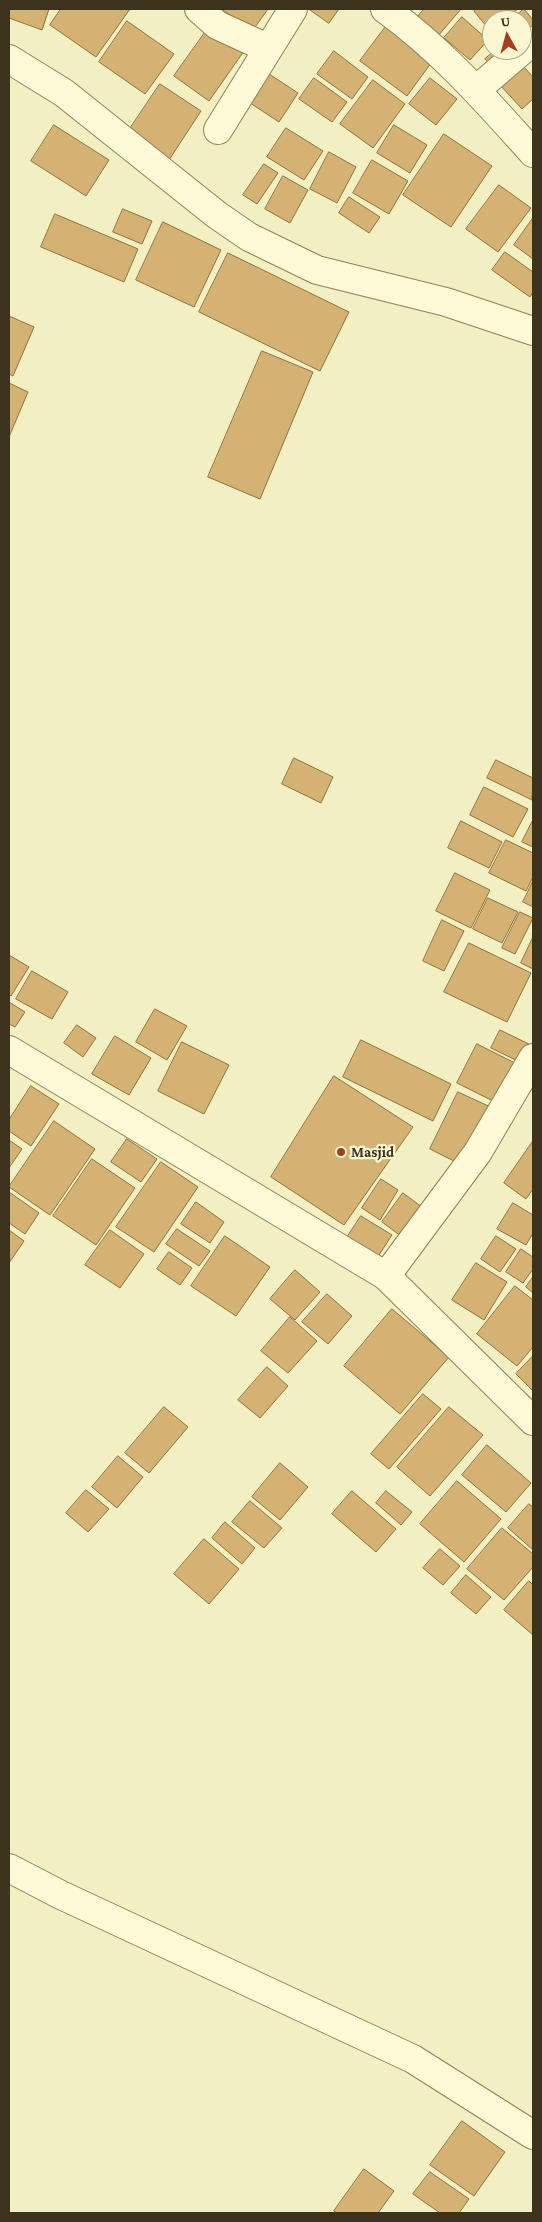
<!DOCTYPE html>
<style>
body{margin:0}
#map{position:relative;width:542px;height:2222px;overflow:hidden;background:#f2efc2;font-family:"Crimson Pro",serif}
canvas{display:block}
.frame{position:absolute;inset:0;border:10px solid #3d331d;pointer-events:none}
.north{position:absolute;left:482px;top:10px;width:50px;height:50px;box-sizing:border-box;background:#f9f7d2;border:1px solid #aea98a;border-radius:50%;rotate:353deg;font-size:14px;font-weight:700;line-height:20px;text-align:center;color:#3d331d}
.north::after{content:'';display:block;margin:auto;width:18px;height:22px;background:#a43e21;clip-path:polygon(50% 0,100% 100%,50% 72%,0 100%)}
</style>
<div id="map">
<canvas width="542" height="2222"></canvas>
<div class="frame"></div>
<div class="north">U</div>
</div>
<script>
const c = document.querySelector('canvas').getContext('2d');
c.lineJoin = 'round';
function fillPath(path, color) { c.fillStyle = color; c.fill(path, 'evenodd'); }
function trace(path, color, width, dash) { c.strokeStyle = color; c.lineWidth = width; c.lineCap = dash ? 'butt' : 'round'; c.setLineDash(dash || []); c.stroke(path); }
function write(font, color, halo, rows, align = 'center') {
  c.font = font + ' "Crimson Pro",serif'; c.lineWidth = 4.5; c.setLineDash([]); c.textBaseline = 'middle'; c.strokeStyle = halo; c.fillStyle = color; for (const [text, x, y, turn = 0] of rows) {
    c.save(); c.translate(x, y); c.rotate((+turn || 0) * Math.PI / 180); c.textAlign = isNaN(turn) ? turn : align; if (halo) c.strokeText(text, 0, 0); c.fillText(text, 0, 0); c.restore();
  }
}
const building = new Path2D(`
 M9 9H49L42 30 9 18Z
 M61 9H130L96 57 50 25Z
 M222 9H268L253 30Z
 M309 9H339L329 23Z
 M424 9H461L438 36 417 18Z
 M477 9H518L504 20H492V29L490 31 474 11Z
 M524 9 533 20V38L522 47V20H511Z
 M462 17 488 40 470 60 444 38Z
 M127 21 174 54 145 94 99 62Z
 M387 25 434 59 407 96 360 61Z
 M209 27 244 51 209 101 174 76Z
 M496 50 505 58 493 68 485 59Z
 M334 51 368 77 352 99 317 74Z
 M523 66 533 77V99L522 109 500 85Z
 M263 70 298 93 279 122 244 99Z
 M314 78 347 102 332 122 299 99Z
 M430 78 457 99 436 125 409 104Z
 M373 80 405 104 373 148 340 124Z
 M160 84 201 111 169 160 127 133Z
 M54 125 109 160 86 196 31 161Z
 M394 125 427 145 410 173 377 153Z
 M286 128 323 151 304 180 267 157Z
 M444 134 492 166 451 227 403 195Z
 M329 152 356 167 337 203 310 189Z
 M372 160 408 181 389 214 353 193Z
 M264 164 278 173 257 204 243 195Z
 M283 176 308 190 290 223 265 209Z
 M499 185 531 208 498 252 466 229Z
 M349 197 380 217 369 233 339 213Z
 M123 209 152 221 142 244 113 232Z
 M55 214 138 249 124 282 41 247Z
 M533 218V259L514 245Z
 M163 222 221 250 194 307 136 280Z
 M505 252 533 272V292L530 297 492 270Z
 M228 253 349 312 320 371 199 312Z
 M9 316 34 327 13 376 9 374Z
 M262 351 313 372 260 499 208 477Z
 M9 383 28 392 9 437Z
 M294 758 333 777 321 803 282 784Z
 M496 760 533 778 532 800 487 778Z
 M484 787 528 809 513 837 470 815Z
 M533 820V847L522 842Z
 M461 821 502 842 489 868 448 848Z
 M506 840 533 853V877L526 891 489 873Z
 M455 873 490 890 471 928 436 911Z
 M533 881V907L523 902Z
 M488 898 518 912 502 943 473 929Z
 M520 912 533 918 515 954 502 948Z
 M442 920 464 931 444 971 423 961Z
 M533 937V969L521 963Z
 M469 943 531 973 507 1022 444 992Z
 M9 955 29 967 11 996 9 994Z
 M32 971 68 992 52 1019 16 999Z
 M9 1002 25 1012 15 1027 9 1024Z
 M155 1009 187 1026 167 1060 136 1042Z
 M77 1025 96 1038 83 1057 64 1043Z
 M500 1030 533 1046 524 1064 491 1048Z
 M115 1036 151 1058 129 1095 92 1074Z
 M361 1040 451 1084 433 1121 343 1077Z
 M182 1042 229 1065 204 1114 158 1091Z
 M477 1044 515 1063 495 1102 457 1083Z
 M334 1076 413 1127 344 1225 271 1177Z
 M31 1086 59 1104 31 1146 9 1131V1120Z
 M458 1092 495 1109 466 1167 430 1149Z
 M54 1121 95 1149 50 1215 9 1187Z
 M127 1139 157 1159 141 1182 111 1162Z
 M9 1140 22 1149 9 1168Z
 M533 1141V1189L526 1199 504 1183Z
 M92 1159 135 1188 96 1245 53 1216Z
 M161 1162 198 1187 154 1252 116 1227Z
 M381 1179 398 1190 380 1220 362 1208Z
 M9 1192 39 1213 25 1234 9 1223Z
 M403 1193 426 1210 405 1239 382 1222Z
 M196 1202 224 1222 210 1243 181 1224Z
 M513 1203 533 1215V1233L526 1245 497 1229Z
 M361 1216 392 1235 377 1258 346 1239Z
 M177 1229 210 1251 199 1266 166 1244Z
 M9 1230 24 1241 9 1263Z
 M110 1230 144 1254 120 1288 85 1265Z
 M225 1236 270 1267 236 1316 191 1286Z
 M496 1236 516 1249 500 1272 481 1259Z
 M521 1249 533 1257V1269L523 1283 506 1272Z
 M169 1252 192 1268 180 1285 157 1269Z
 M476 1263 507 1282 484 1320 452 1300Z
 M295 1270 320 1292 295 1320 270 1299Z
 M533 1277V1293L526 1287Z
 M515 1286 533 1300V1347L517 1366 477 1334Z
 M327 1294 352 1316 328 1344 302 1322Z
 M392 1309 449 1357 400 1414 344 1366Z
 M290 1317 317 1341 288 1373 261 1351Z
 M533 1356V1391L516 1374Z
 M267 1367 288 1386 260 1418 238 1400Z
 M423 1394 441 1409 389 1469 371 1454Z
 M164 1407 188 1427 149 1473 125 1453Z
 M449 1407 483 1435 430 1496 397 1467Z
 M487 1445 531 1483 506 1512 462 1475Z
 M118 1456 143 1477 117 1508 92 1487Z
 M280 1463 308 1487 280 1520 252 1497Z
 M457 1481 501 1519 464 1562 420 1524Z
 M86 1490 109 1509 88 1532 66 1513Z
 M352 1491 396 1529 376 1552 332 1514Z
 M386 1491 412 1512 401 1525 376 1503Z
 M250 1501 282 1528 264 1548 232 1522Z
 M529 1504 533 1507V1550L508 1528Z
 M225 1522 255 1548 242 1564 212 1538Z
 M502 1528 533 1554V1567L504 1600 467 1569Z
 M204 1539 239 1569 209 1604 174 1574Z
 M440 1549 460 1566 443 1585 423 1568Z
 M466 1575 491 1597 476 1614 451 1593Z
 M529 1581 533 1585V1635L504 1610Z
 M462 2121 505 2152 474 2196 430 2165Z
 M364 2169 394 2191 378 2213H337L334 2211Z
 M430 2172 469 2199 459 2213H440L413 2194Z`);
const street = new Path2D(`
 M199 9 217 25 267 48
 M385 9C441 49 487 102 533 153
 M9 59 64 93 217 215 249 237 317 270 446 302 533 331
 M476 90 533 41
 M218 130 293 9
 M9 1050 386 1276 533 1421
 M386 1276 478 1152 533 1058
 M9 1868 61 1895 413 2059 533 2135`);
const markers = [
 [341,1152,5,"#a43e21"]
];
const poiNames = [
 ["Masjid",351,1152]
];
fillPath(building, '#d4b274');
trace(building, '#90703a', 1);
trace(street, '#8e8157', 30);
trace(street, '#fcf9d6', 28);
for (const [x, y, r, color] of markers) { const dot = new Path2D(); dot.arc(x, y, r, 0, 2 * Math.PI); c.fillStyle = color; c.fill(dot); trace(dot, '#f9f7d2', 2); }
write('bold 15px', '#3d331d', '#f9f7d2', poiNames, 'left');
</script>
